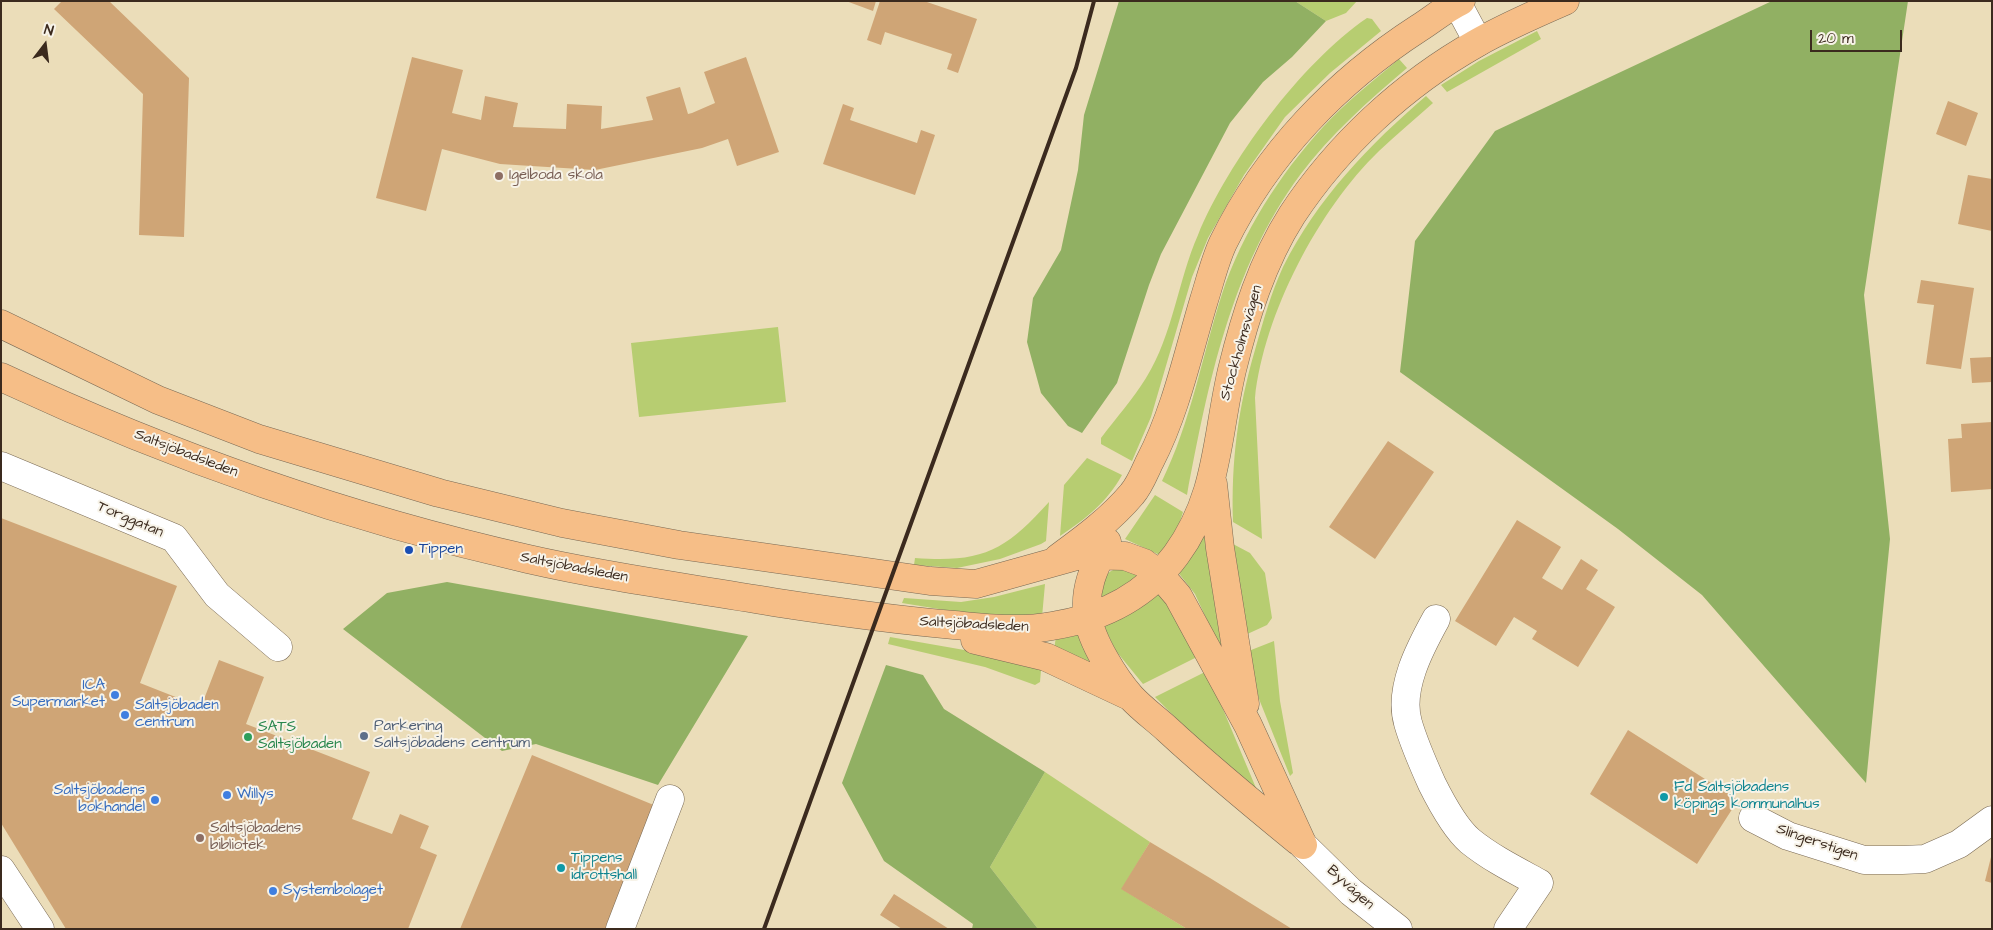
<!DOCTYPE html>
<meta charset="utf-8">
<style>
body{margin:0}
#map{position:relative;width:1993px;height:930px;overflow:hidden;background:#ebddb9;font-family:"Architects Daughter",sans-serif}
canvas{display:block}
.frame{position:absolute;inset:0;border:2px solid #3b2a1e;pointer-events:none}
.north{position:absolute;left:20px;top:20px;width:50px;height:50px;-webkit-text-stroke:4px #f7f3e8;paint-order:stroke;rotate:15deg;font-size:14px;font-weight:700;line-height:20px;text-align:center;color:#3b2a1e}
.north::after{content:'';display:block;margin:auto;width:18px;height:22px;background:#3b2a1e;clip-path:polygon(50% 0,100% 100%,50% 72%,0 100%)}
.scale{position:absolute;left:1810px;top:30px;width:92px;height:22px;box-sizing:border-box;border:2px solid #3b2a1e;border-top:0;padding-left:6px;font-size:15px;line-height:18px;white-space:nowrap;color:#3b2a1e;-webkit-text-stroke:4px #f7f3e8;paint-order:stroke}
</style>
<div id="map">
<canvas width="1993" height="930"></canvas>
<div class="frame"></div>
<div class="north">N</div>
<div class="scale">20 m</div>
</div>
<script>
const c = document.querySelector('canvas').getContext('2d');
c.lineJoin = 'round';
function fillPath(path, color) { c.fillStyle = color; c.fill(path, 'evenodd'); }
function trace(path, color, width, dash) { c.strokeStyle = color; c.lineWidth = width; c.lineCap = dash ? 'butt' : 'round'; c.setLineDash(dash || []); c.stroke(path); }
function write(font, color, halo, rows, align = 'center') {
  c.font = font + ' "Architects Daughter",sans-serif'; c.lineWidth = 4; c.setLineDash([]); c.textBaseline = 'middle'; c.strokeStyle = halo; c.fillStyle = color; for (const [text, x, y, turn = 0] of rows) {
    c.save(); c.translate(x, y); c.rotate((+turn || 0) * Math.PI / 180); c.textAlign = isNaN(turn) ? turn : align; if (halo) c.strokeText(text, 0, 0); c.fillText(text, 0, 0); c.restore();
  }
}
const green = new Path2D(`
 M1295 1H1357L1346 13 1326 21Z
 M1367 18 1372 19 1381 31 1330 73 1285 117 1244 175 1208 238 1192 277 1151 417 1132 461 1101 444V438C1116 418 1133 399 1146 378 1173 335 1178 280 1198 235 1228 162 1301 63 1367 18Z
 M1537 31 1541 39 1447 92 1441 85 1479 61Z
 M1399 59 1407 68C1368 101 1330 135 1300 175 1231 268 1208 384 1187 495L1162 481C1191 422 1202 356 1222 294 1242 233 1280 174 1323 127 1346 102 1374 80 1399 59Z
 M1426 96 1433 103C1415 119 1396 135 1379 151 1318 210 1264 314 1255 398L1262 539 1233 522C1231 461 1238 408 1255 350 1263 322 1271 293 1283 267 1317 199 1369 145 1426 96Z
 M778 327 786 402 639 417 631 343Z
 M1087 458 1122 475C1107 502 1086 519 1060 536L1064 485Z
 M1155 495 1183 512 1177 531 1162 556 1125 539Z
 M1049 502 1046 541 1041 544 1000 559 957 568 914 565 915 558C982 563 1005 551 1049 502Z
 M1200 534 1212 537 1224 644 1219 646 1195 594 1177 571Z
 M1233 544 1250 553 1265 573 1272 618 1267 625 1243 636Z
 M1121 568 1140 575 1101 601C1102 585 1102 570 1121 568Z
 M1045 584 1042 617 982 616 902 603 904 598 961 602 994 597Z
 M1157 591 1170 603 1201 655 1143 684 1116 651 1103 625Z
 M1077 632 1089 658 1098 667 1054 649 1056 637Z
 M890 637 970 651 1041 670 1040 682 1035 685 985 667 888 644Z
 M1274 641 1280 701 1293 773 1290 776 1259 699 1246 652Z
 M1207 671 1256 788 1255 791 1243 786 1155 697Z
 M1045 772 1150 842 1122 889 1187 929H1038L990 867Z`);
const forest = new Path2D(`
 M1119 1H1295L1326 21 1292 57 1263 82 1230 123 1161 254 1149 285 1117 383 1082 433 1068 426 1041 393 1027 342 1033 298 1061 250 1078 170 1084 115Z
 M1772 1H1908L1864 295 1890 539 1866 783 1702 595 1618 529 1400 372 1415 241 1495 131Z
 M447 582 748 636 658 785 536 744 502 751 343 629 387 593Z
 M886 665 923 675 944 709 1045 772 990 867 1038 929H972L973 924 884 861 842 783Z`);
const building = new Path2D(`
 M62 1H109L189 78 184 237 139 235 143 94 54 9Z
 M846 1H876L873 11Z
 M880 1H924L977 19 958 73 947 69 952 54 885 32 881 45 867 40Z
 M412 57 463 70 452 113 481 120 485 96 518 103 513 127 566 129 567 104 602 106 601 129 653 120 646 97 680 87 688 114 692 113 715 103 704 72 746 57 779 152 737 166 728 139 702 148 595 170 500 164 442 149 426 211 376 198Z
 M1948 101 1978 113 1966 146 1936 134Z
 M843 104 854 108 850 120 917 143 921 130 935 135 915 195 823 164Z
 M1968 175 1992 179V231L1958 224Z
 M1921 280 1974 288 1961 369 1926 364 1934 305 1917 303Z
 M1992 357V382L1972 383 1970 358Z
 M1992 422V489L1951 492 1948 439 1962 438 1961 424Z
 M1388 441 1434 472 1375 559 1329 527Z
 M1 518 177 586 140 683 201 707 219 660 264 677 246 724 370 772 352 819 392 834 400 814 429 826 420 848 437 855 408 929H66L1 823Z
 M1517 520 1561 547 1542 578 1562 590 1581 559 1598 570 1586 589 1615 607 1578 667 1532 639 1537 631 1514 617 1496 646 1455 621Z
 M1628 730 1738 800 1697 864 1590 794Z
 M532 755 661 808 612 929H460Z
 M1150 842 1210 878 1292 929H1187L1121 889Z
 M1991 857H1992V883L1985 881Z
 M894 894 949 929H902L880 915Z`);
const minor = new Path2D(`
 M1456 1 1478 42
 M1 466 174 538 217 595 278 647
 M1436 619C1420 648 1398 689 1408 723 1414 744 1423 764 1432 784 1440 800 1456 829 1470 841 1491 858 1515 870 1539 883L1508 929
 M1753 818 1788 836 1864 860H1902L1925 859 1959 844 1992 820
 M1303 845 1351 892 1398 929
 M1 870 40 929
 M620 929 670 799`);
const major = new Path2D(`
 M1 324 158 400 259 439 439 493 562 523 679 545 930 581 976 584 1080 555 1125 556 1144 563 1160 575 1178 596 1248 725 1303 845
 M1 377C170 456 347 518 528 559 611 578 696 589 779 603 838 612 895 620 954 625 987 628 1020 632 1052 626 1102 618 1145 597 1176 555 1219 496 1216 438 1232 370 1245 317 1262 262 1292 215 1338 145 1404 84 1477 43 1505 27 1535 14 1565 1
 M1213 484 1220 548 1245 704
 M1107 542C1095 566 1083 589 1088 617 1091 641 1115 679 1131 697 1142 709 1156 719 1168 730 1210 769 1254 805 1298 841
 M1058 558C1084 539 1111 519 1132 494 1140 485 1145 471 1150 461 1176 411 1188 353 1204 300 1210 281 1215 260 1223 243 1267 153 1337 81 1419 28 1433 19 1446 8 1461 1
 M975 640 1046 657 1129 696`);
const rail = new Path2D(`
 M764 929 1076 68 1094 1`);
const markers = [
 [499,176,5,"#8d6e63"],
 [409,550,5,"#1a4fb4"],
 [115,695,5,"#3f7fe0"],
 [125,715,5,"#3f7fe0"],
 [364,736,5,"#5c6f8a"],
 [248,737,5,"#2e9e5b"],
 [227,795,5,"#3f7fe0"],
 [1664,797,5,"#0f9aa8"],
 [155,800,5,"#3f7fe0"],
 [200,838,5,"#8d6e63"],
 [561,868,5,"#0f9aa8"],
 [273,891,5,"#3f7fe0"]
];
const educationNames = [
 ["Igelboda skola",509,176],
 ["Saltsjöbadens",210,829],
 ["bibliotek",210,846]
];
const streetNames = [
 ["Stockholmsvägen",1242,343,-74],
 ["Saltsjöbadsleden",186,454,21],
 ["Torggatan",130,520,23],
 ["Saltsjöbadsleden",574,568,11],
 ["Saltsjöbadsleden",974,625,3],
 ["Slingerstigen",1817,843,19],
 ["Byvägen",1350,888,42]
];
const transitNames = [
 ["Tippen",419,550]
];
const shopNames = [
 ["ICA",105,686,"right"],
 ["Supermarket",105,703,"right"],
 ["Saltsjöbaden",135,706],
 ["centrum",135,723],
 ["Saltsjöbadens",145,791,"right"],
 ["bokhandel",145,808,"right"],
 ["Willys",237,795],
 ["Systembolaget",283,891]
];
const serviceNames = [
 ["Parkering",374,727],
 ["Saltsjöbadens centrum",374,744]
];
const leisureNames = [
 ["SATS",258,728],
 ["Saltsjöbaden",258,745]
];
const cultureNames = [
 ["Fd Saltsjöbadens",1674,788],
 ["köpings kommunalhus",1674,805],
 ["Tippens",571,859],
 ["idrottshall",571,876]
];
fillPath(green, '#b7cd71');
fillPath(forest, '#91b063');
fillPath(building, '#cfa576');
trace(minor, '#796954', 29);
trace(major, '#796954', 29);
trace(minor, '#fff', 28);
trace(major, '#f6be87', 28);
trace(rail, '#3b2a1e', 4);
for (const [x, y, r, color] of markers) { const dot = new Path2D(); dot.arc(x, y, r, 0, 2 * Math.PI); c.fillStyle = color; c.fill(dot); trace(dot, '#f7f3e8', 2); }
write('15px', '#785e54', '#f7f3e8', educationNames, 'left');
write('15px', '#3b2a1e', '#f7f3e8', streetNames);
write('15px', '#164399', '#f7f3e8', transitNames, 'left');
write('15px', '#366cbe', '#f7f3e8', shopNames, 'left');
write('15px', '#4e5e75', '#f7f3e8', serviceNames, 'left');
write('15px', '#27864d', '#f7f3e8', leisureNames, 'left');
write('15px', '#0d838f', '#f7f3e8', cultureNames, 'left');
</script>
